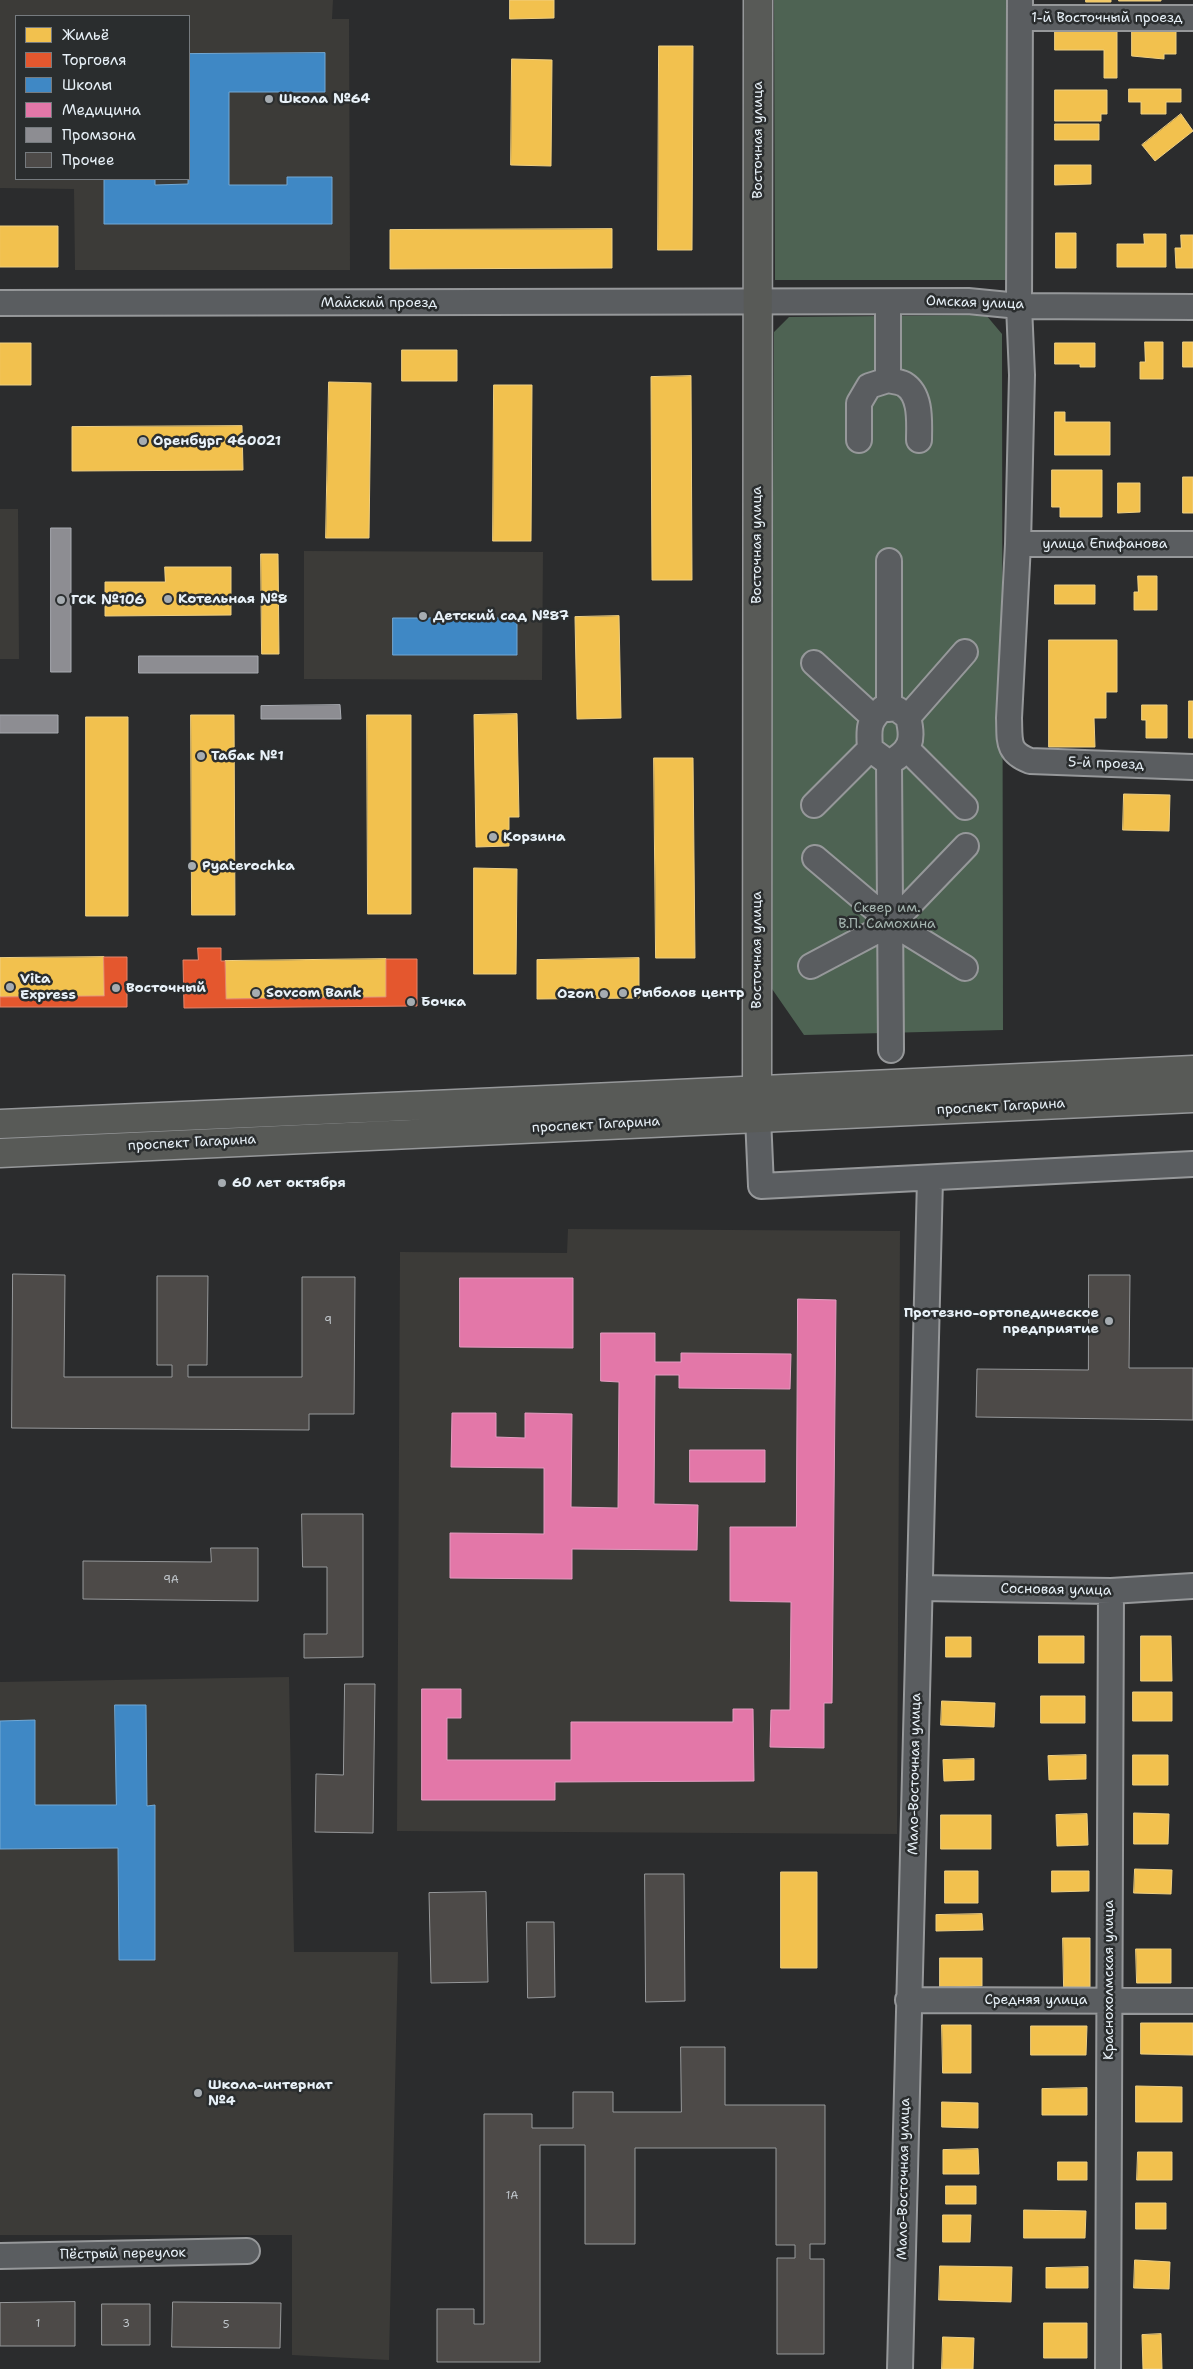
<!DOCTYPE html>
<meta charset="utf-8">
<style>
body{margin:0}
#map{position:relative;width:1193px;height:2369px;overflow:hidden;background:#2b2c2d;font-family:"Shantell Sans",sans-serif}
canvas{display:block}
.legend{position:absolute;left:15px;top:15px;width:175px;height:165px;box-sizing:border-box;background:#2a2d2e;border:1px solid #767b7f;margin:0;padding:6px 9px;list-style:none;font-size:15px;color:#e8f1f8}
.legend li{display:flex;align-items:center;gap:10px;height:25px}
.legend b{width:25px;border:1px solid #767b7f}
</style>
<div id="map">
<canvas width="1193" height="2369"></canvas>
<ul class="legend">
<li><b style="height:14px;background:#f2c14e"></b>Жильё</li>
<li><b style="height:14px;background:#e4572e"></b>Торговля</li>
<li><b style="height:14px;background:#3f88c5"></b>Школы</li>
<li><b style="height:14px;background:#e377a8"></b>Медицина</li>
<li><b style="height:14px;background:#8d8d92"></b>Промзона</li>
<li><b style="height:14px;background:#4d4a48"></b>Прочее</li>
</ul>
</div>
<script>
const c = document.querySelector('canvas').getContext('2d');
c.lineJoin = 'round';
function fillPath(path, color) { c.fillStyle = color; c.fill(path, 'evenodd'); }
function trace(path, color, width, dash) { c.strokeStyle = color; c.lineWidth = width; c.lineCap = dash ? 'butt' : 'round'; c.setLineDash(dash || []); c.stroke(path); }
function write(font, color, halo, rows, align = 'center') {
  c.font = font + ' "Shantell Sans",sans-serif'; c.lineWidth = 5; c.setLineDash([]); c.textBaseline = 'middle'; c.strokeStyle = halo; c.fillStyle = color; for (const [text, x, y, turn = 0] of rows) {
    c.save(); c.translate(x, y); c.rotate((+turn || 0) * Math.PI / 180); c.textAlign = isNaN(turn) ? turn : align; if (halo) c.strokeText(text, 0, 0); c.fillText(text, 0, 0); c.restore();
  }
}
const built = new Path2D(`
 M0 0H333L332 19H349L350 270H75L74 189 0 188ZM16 16H189V179H16Z
 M0 509H18L19 659H0Z
 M304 551 543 552 542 680 304 679Z
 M568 1229 900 1231 897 1834 397 1831 400 1252 567 1253Z
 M289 1677 294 1952H398L389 2360 292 2355V2235H0V1682Z`);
const green = new Path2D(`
 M774 0H1006V280H775Z
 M986 315 1002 334 1003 1030 804 1035 770 986 774 332 789 317Z`);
const homes = new Path2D(`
 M510 0H554V18L510 19Z
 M1086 0H1111V2H1086Z
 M1119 0H1161V1H1119Z
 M1132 28H1176V54H1164V59L1132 56Z
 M1055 29H1117V78H1104V50H1055Z
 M659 46H693L692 250H658Z
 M512 59 552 60 551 166 511 165Z
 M1129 89H1181V102H1166V114H1141V102H1129Z
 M1055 90H1107V114H1101V121H1055Z
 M1181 114 1193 131 1155 161 1142 145Z
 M1055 124H1099V140H1055Z
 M1055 165H1091V184L1055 185Z
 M0 226H58V267H0Z
 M612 229V268L390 269V230Z
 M1056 233H1076V268H1056Z
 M1144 234H1166V267H1117V244H1144Z
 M1181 235H1193V268H1176L1175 248H1181Z
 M1145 342H1163V379H1140V362H1145Z
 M1183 342H1193V367H1183Z
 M0 343H31V385H0Z
 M1055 343H1095V367H1080V364H1055Z
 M402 350H457V381H402Z
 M691 376 692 580H652L651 377Z
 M329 382 371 383 369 538H326Z
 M494 385H532L531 541H493Z
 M1055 412H1065V422H1110V455H1055Z
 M242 426 243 470 72 471V427Z
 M1052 470H1102V517H1060V507H1052Z
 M1183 477H1193V513H1183Z
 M1118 483H1140V512L1118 513Z
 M261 554H278L279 654H262Z
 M165 567H231V615L105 616V582H165Z
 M1138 576H1157V610H1134V592H1138Z
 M1055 585H1095V604H1055Z
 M619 616 621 718 577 719 575 617Z
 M1049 640H1117V692H1106V718H1094L1095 747H1049Z
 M1189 701H1193V738H1189Z
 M1142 705H1167V738H1146V720H1142Z
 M517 714 519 817H509V846L476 847 474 715Z
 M191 715H234L235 915H192Z
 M367 715H411V914H368Z
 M86 717H128V916H86Z
 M654 758H693L695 958H656Z
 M1124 794 1170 795 1169 831 1123 830Z
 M474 868 517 869 516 974H474Z
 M104 957V996L0 997V958Z
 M639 958V998L537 999V960Z
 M386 959V997L226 999 225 961Z
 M1039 1636H1084V1663H1039Z
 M1141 1636H1171L1172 1681H1141Z
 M946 1637H971V1657H946Z
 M1133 1692H1172V1721H1133Z
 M1041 1696H1085V1723H1041Z
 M942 1701 995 1703 994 1727 941 1725Z
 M1086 1755V1779L1049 1780 1048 1756Z
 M1133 1755H1168V1785H1133Z
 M974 1759V1780L944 1781 943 1760Z
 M1134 1813 1169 1814 1168 1844H1134Z
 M1087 1814 1088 1845 1057 1846 1056 1815Z
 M941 1815H991V1849H941Z
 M1135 1869 1172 1870 1171 1894 1134 1893Z
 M945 1871H978V1903H945Z
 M1052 1871H1089V1891L1052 1892Z
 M781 1872H817V1968H781Z
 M982 1914 983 1930 936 1931V1915Z
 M1063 1938H1090V1987H1064Z
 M1136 1949H1171V1983H1137Z
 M940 1958H982V1986L940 1987Z
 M1141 2023H1193V2055L1141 2054Z
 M942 2025H971V2073H943Z
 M1031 2026H1087L1086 2055H1031Z
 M1136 2086 1182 2087V2122H1136Z
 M1087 2088V2115H1042V2089Z
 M942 2102 978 2103V2128L942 2127Z
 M978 2149 979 2174H943V2150Z
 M1138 2152H1172V2180H1137Z
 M1058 2162H1087V2180H1058Z
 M946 2186H976V2204H946Z
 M1136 2203H1166V2229H1136Z
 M1024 2210 1086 2211 1085 2238H1024Z
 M943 2215H971L970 2242H943Z
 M1135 2260 1170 2262 1169 2289 1134 2288Z
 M940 2266 1012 2267 1011 2302 939 2300Z
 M1088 2267V2288H1046V2268Z
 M1044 2323H1087V2358H1044Z
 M1161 2334 1162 2369H1143L1142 2335Z
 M943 2337 974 2338 973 2369H942Z`);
const shops = new Path2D(`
 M198 948H221V961H225L226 999 386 997V959H417V1006L184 1008 183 960H198Z
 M104 957H127V1007H0V997L104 996Z`);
const schools = new Path2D(`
 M325 53V92H229V185H287V177H332V224H104V179H155V185L188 184 189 54Z
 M393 618H517V655H393Z
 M115 1705H146L147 1806 155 1805V1960H119L118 1848 0 1849V1721L35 1720V1805H116Z`);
const health = new Path2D(`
 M460 1278H573V1348L460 1347Z
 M798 1299 836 1300 832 1703H824V1748L770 1747 771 1710H790L791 1602 730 1601V1527H796Z
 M601 1333H655V1362H681V1353L791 1354 790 1389 679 1388V1375H655L654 1504 698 1505 697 1550 572 1549V1579L450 1578V1533L544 1534V1468L451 1467 452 1413H496V1437L525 1438V1413L572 1414 571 1507 618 1508 619 1382 601 1381Z
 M690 1450H765V1482H690Z
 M422 1689H461V1718H447V1760H571V1722H733V1709H753L754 1781 555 1782V1800H422Z`);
const industry = new Path2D(`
 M51 528H71V672H51Z
 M139 656H258V673H139Z
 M340 705 341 719H261V706Z
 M0 715H58V733H0Z`);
const building = new Path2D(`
 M13 1274 65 1275 64 1377H172V1365H157V1276H208L207 1365H188V1377H302V1277H355L354 1414H309V1430L12 1428Z
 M1089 1275H1130L1129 1368H1193V1420L976 1417 977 1369 1088 1370Z
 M302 1514H363V1657L304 1658V1634H327V1567H303Z
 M211 1548H258V1601L83 1599V1561L211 1562Z
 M345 1684H375L373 1833 315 1832 316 1774 343 1775Z
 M645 1874H684L685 2001 646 2002Z
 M486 1892 488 1982 431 1983 429 1893Z
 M527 1922H554L555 1997 528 1998Z
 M681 2047H725V2105H825V2244H810V2259H824V2354H777V2258H795V2245H776V2148H635V2244H585V2145H540V2362H437V2309H474V2324H484V2114H532V2128H573V2092H613V2112H681Z
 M75 2302V2346H0V2303Z
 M173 2302 281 2303 280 2348 172 2347Z
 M102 2304H150V2345H102Z`);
const minor = new Path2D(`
 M1020 0 1019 306 1022 375 1018 544 1009 718C1010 740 1006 752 1030 761L1193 767
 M1020 18H1193
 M0 303 968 301 1019 306 1193 307
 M888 380C893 381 900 382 904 384 922 395 919 423 919 440
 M859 440V403L869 386 888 380V307
 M1018 544H1193
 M814 663 873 717
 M889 709V561
 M908 717 965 652
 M907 749 965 807
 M889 763 870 749C869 730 867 722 883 708L897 709 908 717C914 741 911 750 889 763L891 1050
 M814 805 870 749
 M815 858 892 923 965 968
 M811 966 892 923 966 846
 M758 1117 761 1186 1193 1164
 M920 1588 1111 1591 1193 1586
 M908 2000 1193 2001
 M0 2256 247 2251
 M900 2369 930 1179
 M1108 2369 1111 1591`);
const major = new Path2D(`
 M757 1108 758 0
 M0 1124C398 1107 795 1089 1193 1070
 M0 1153 1193 1098`);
const markers = [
 [269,99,5,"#a6acb1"],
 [143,441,5,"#a6acb1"],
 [168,599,5,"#a6acb1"],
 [61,600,5,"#a6acb1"],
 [423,616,5,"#a6acb1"],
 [201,756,5,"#a6acb1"],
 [493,837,5,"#a6acb1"],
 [192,866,5,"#a6acb1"],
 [10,987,5,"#a6acb1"],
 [116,988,5,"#a6acb1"],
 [256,993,5,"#a6acb1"],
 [623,993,5,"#a6acb1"],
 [604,994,5,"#a6acb1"],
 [411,1002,5,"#a6acb1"],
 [222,1183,5,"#a6acb1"],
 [1109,1321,5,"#a6acb1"],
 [198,2093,5,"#a6acb1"]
];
const numberNames = [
 ["9",328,1321],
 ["9А",171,1580],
 ["1А",512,2196],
 ["1",38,2324],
 ["3",126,2324],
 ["5",226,2325]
];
const streetNames = [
 ["1-й Восточный проезд",1107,18],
 ["Восточная улица",758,140,-90],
 ["Майский проезд",379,303],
 ["Омская улица",975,303,2],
 ["улица Епифанова",1105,544],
 ["Восточная улица",757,545,-90],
 ["5-й проезд",1106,764,2],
 ["Восточная улица",757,950,-90],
 ["проспект Гагарина",1001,1107,-3],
 ["проспект Гагарина",596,1125,-3],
 ["проспект Гагарина",192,1143,-3],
 ["Сосновая улица",1056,1590,1],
 ["Мало-Восточная улица",915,1774,-89],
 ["Краснохолмская улица",1109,1980,-90],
 ["Средняя улица",1036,2000],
 ["Мало-Восточная улица",904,2179,-89],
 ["Пёстрый переулок",123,2254,-1]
];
const poiNames = [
 ["Школа №64",279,99],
 ["Оренбург 460021",153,441],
 ["Котельная №8",178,599],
 ["ГСК №106",71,600],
 ["Детский сад №87",433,616],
 ["Табак №1",211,756],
 ["Корзина",503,837],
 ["Pyaterochka",202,866],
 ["Vita",20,979],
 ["Express",20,995],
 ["Восточный",126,988],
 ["Sovcom Bank",266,993],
 ["Рыболов центр",633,993],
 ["Ozon",594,994,"right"],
 ["Бочка",421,1002],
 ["60 лет октября",232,1183],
 ["Протезно-ортопедическое",1099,1313,"right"],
 ["предприятие",1099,1329,"right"],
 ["Школа-интернат",208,2085],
 ["№4",208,2101]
];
const parkNames = [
 ["Сквер им.",887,908],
 ["В.П. Самохина",887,924]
];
fillPath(built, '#3c3b38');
fillPath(green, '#4e6353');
fillPath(homes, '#f2c14e');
trace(homes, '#efcf81', 1);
fillPath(shops, '#e4572e');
trace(shops, '#e5856b', 1);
fillPath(schools, '#3f88c5');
trace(schools, '#72a8d4', 1);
fillPath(health, '#e377a8');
trace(health, '#e49cc0', 1);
fillPath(industry, '#8d8d92');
trace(industry, '#a8abb1', 1);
fillPath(building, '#4d4a48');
trace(building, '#96989a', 1);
trace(minor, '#96989a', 28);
trace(major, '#96989a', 31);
trace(minor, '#5a5d60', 24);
trace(major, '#585a57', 28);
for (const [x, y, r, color] of markers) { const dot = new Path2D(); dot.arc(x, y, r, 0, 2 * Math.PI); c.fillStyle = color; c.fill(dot); trace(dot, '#2a2d2e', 2); }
write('11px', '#c1c7cc', null, numberNames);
write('14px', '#e8f1f8', '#2a2d2e', streetNames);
write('bold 14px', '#e8f1f8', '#2a2d2e', poiNames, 'left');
write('14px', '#a5b5b0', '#2a2d2e', parkNames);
</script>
